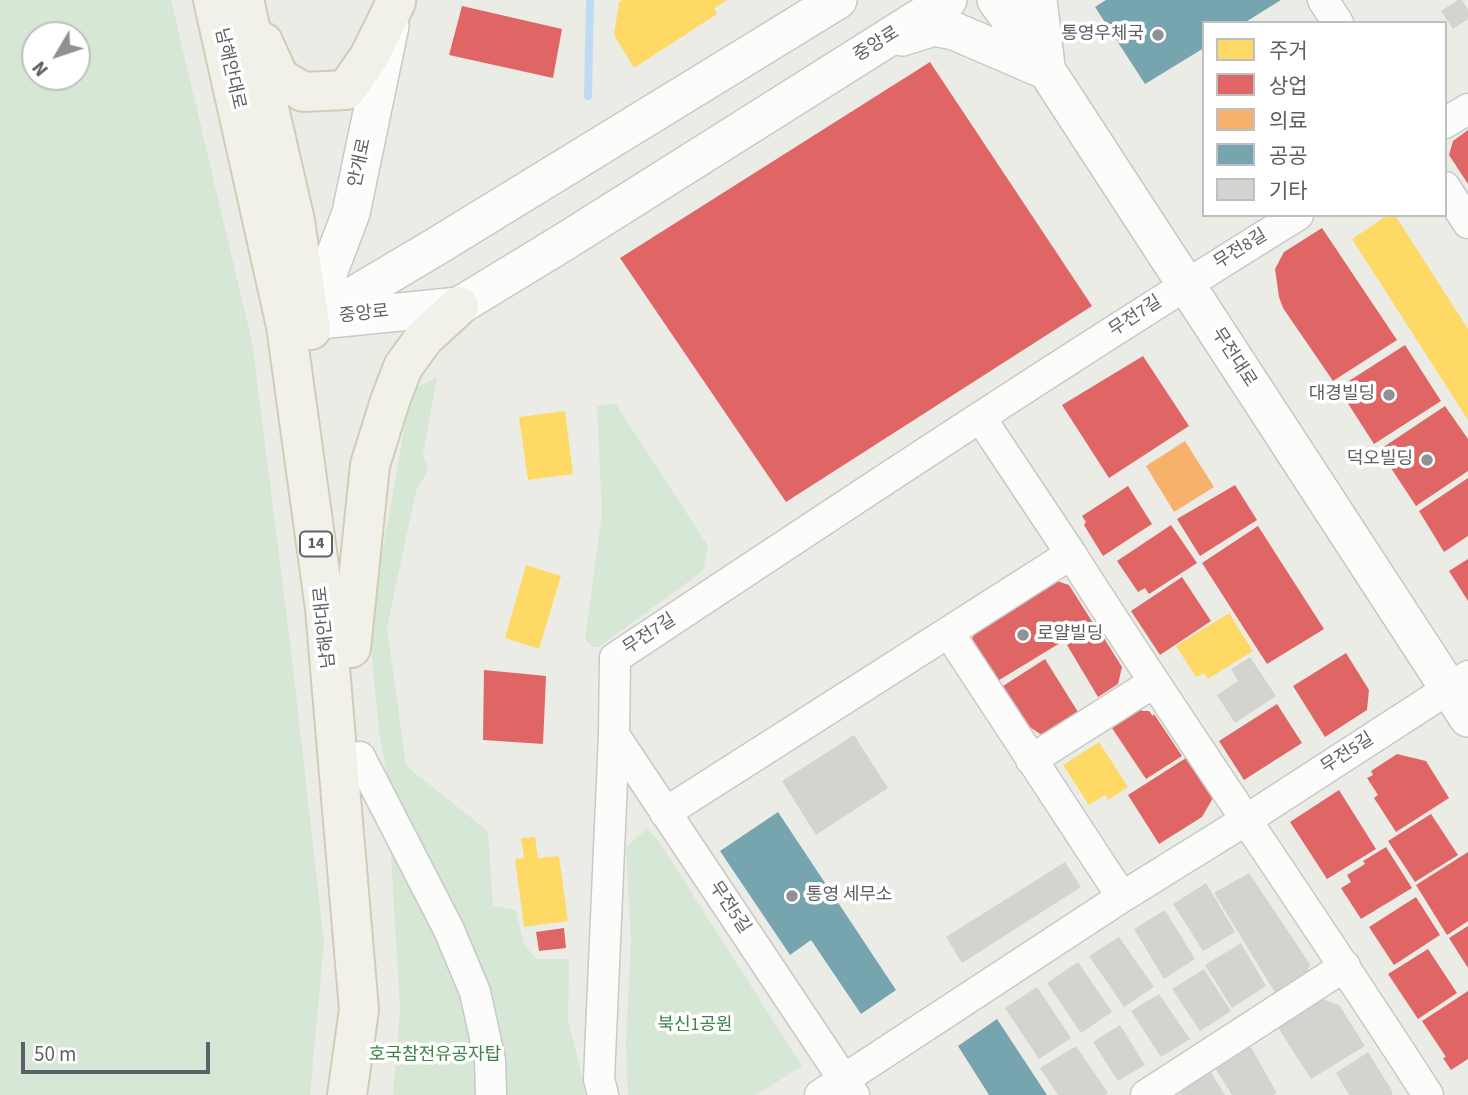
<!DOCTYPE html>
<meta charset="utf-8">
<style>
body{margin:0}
#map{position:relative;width:1468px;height:1095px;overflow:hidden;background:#ecece7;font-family:"Source Sans 3","Noto Sans KR",sans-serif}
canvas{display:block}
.legend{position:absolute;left:1202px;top:21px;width:245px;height:196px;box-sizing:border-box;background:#fff;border:2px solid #bebfc1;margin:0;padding:9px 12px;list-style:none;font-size:21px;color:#5d6064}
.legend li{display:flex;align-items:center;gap:14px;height:35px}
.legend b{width:35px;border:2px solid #bebfc1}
.north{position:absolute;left:21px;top:21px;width:70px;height:70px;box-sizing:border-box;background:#fff;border:2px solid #bebfc1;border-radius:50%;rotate:231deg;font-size:19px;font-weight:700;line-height:28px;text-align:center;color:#5d6064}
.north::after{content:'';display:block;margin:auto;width:24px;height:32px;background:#8f9192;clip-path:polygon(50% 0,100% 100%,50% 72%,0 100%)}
.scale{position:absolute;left:21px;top:1042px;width:189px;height:32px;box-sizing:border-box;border:4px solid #5d6064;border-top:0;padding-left:9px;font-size:21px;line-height:24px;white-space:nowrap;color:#5d6064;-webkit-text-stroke:5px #fff;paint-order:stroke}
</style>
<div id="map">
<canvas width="1468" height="1095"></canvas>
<ul class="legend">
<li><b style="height:19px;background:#ffd966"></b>주거</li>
<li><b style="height:19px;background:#e06666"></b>상업</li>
<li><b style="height:19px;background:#f6b26b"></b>의료</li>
<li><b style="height:19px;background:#76a5af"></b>공공</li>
<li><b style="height:19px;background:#d3d3d0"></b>기타</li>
</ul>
<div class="north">N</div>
<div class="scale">50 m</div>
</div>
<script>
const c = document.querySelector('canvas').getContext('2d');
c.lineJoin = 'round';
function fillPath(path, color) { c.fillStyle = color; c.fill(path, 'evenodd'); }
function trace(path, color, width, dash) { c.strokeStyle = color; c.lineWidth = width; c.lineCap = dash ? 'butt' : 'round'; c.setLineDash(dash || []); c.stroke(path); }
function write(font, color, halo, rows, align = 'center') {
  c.font = font + ' "Source Sans 3","Noto Sans KR",sans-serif'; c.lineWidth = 7; c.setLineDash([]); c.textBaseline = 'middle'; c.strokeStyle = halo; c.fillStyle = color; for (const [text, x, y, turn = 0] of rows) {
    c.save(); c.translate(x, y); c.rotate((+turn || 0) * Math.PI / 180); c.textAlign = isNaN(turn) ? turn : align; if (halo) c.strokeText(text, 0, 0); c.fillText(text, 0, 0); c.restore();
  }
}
const green = new Path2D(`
 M0 0H171L252 342 289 633 324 942 310 1095H0ZM77 35V77H35V35Z
 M437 377 423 454 428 470 416 491 387 627 406 766 488 831 493 906 516 910 524 944 536 959H569L568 1020 581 1072 585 1095H506L498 1015 456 920 389 789 379 732 369 627 407 413 414 388Z
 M615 403 708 546 703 571 599 647H592L585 639 602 514 597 406Z
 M647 828 660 843 802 1066 756 1095H628L626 1043 631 940 626 848Z
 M390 838 453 969 471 1042 479 1095H393L400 1010Z`);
const homes = new Path2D(`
 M622 0H728L714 8 717 14 634 68 614 35 619 2Z
 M1388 215H1395L1468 329V420L1352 239Z
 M565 411 573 474 528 480 519 417Z
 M526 565 561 576 539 649 505 638Z
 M1229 613 1253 651 1208 679 1204 673 1196 677 1176 646Z
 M1099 742 1128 787 1108 800 1105 795 1089 805 1063 765Z
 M535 837 538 858 559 856 568 921 524 927 515 859 524 858 521 838Z`);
const shops = new Path2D(`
 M462 6 562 29 553 78 449 55Z
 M930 62 1092 306 786 502 620 258Z
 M1468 130V184L1449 155 1453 141Z
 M1322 228 1397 340 1333 381 1283 308 1279 297 1275 269 1284 252Z
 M1405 345 1441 401 1374 444 1338 388Z
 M1143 356 1189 426 1109 478 1062 405Z
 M1445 406 1468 439V471L1416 506 1379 450Z
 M1468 478V536L1444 552 1419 511Z
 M1235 485 1257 520 1200 556 1177 519Z
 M1128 486 1152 524 1103 556 1084 525 1086 522 1082 516Z
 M1171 525 1197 563 1149 594 1145 588 1138 592 1117 561Z
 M1258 526 1324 629 1267 664 1202 563Z
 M1468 559V601L1449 571Z
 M1182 577 1211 621 1160 655 1131 611Z
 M1054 580 1069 585 1093 623 996 682 971 642 976 629Z
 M1097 627 1122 667 1118 684 1098 697 1067 645Z
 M1346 653 1369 690 1367 710 1325 737 1293 686Z
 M1045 659 1078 712 1046 733 1040 734 1030 727 1003 686Z
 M484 670 546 676 543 744 483 740Z
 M1277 704 1302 743 1244 780 1219 741Z
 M1141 709 1142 711H1149L1153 716 1154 714 1182 756 1146 779 1112 728Z
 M1397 754 1426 761 1449 798 1396 832 1374 798 1378 795 1367 778 1373 775 1371 771Z
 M1186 758 1213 798 1202 817 1159 844 1128 795Z
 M1339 790 1376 849 1327 879 1290 822Z
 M1431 814 1458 855 1415 882 1388 841Z
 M1386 847 1412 888 1361 919 1341 888 1351 882 1347 875 1365 864 1363 861Z
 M1468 852V921L1447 935 1416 885Z
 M1416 897 1440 935 1394 965 1369 927Z
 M1468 926V968L1449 938Z
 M564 928 566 948 539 951 536 932Z
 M1428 949 1457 993 1418 1019 1388 974Z
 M1468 991V1059L1451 1070 1443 1058 1446 1057 1422 1021Z`);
const health = new Path2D(`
 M1185 441 1214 487 1174 512 1146 466Z`);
const public = new Path2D(`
 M1106 0H1281L1244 23H1204V48L1145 84 1095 7Z
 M778 812 896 990 861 1014 811 940 790 955 720 851Z
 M997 1019 1047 1095H989L958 1046Z`);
const stream = new Path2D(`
 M588 96 590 0`);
const building = new Path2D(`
 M1458 0H1462L1468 10V19L1453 29 1441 11Z
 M1250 657 1276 696 1235 723 1217 695 1238 681 1231 669Z
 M854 735 888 788 816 835 782 781Z
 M1065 862 1081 887 962 963 946 937Z
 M1249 873 1310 964 1306 975 1276 994 1214 893Z
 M1206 883 1235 932 1203 951 1173 904Z
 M1165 910 1195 959 1164 979 1134 929Z
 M1119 937 1154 987 1124 1007 1089 956Z
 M1241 943 1266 986 1232 1008 1205 965Z
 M1078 962 1112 1012 1081 1033 1047 983Z
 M1204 969 1231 1011 1200 1031 1172 989Z
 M1037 987 1071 1038 1039 1059 1005 1008Z
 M1159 994 1190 1039 1161 1057 1131 1011Z
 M1319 998 1339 1005 1365 1046 1311 1079 1277 1026Z
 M1120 1025 1145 1065 1118 1081 1093 1042Z
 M1249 1044 1277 1093 1273 1095H1232L1214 1066Z
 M1076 1046 1108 1093 1105 1095H1058L1040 1068Z
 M1368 1052 1392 1091V1095H1349L1336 1073Z
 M1209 1069 1225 1095H1180L1177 1091Z`);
const minor = new Path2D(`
 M1323 0 1338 23
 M1445 123 1468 109
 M1445 187 1468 223
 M1071 554C1187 736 1311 913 1428 1095
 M949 633 1122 897
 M614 735 854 1095
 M360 757 449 930 475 992 490 1060 491 1095
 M1031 760 1153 683
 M665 813 1071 554 980 417
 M603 1095 599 1079 614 735 615 658C841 508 1067 358 1298 215
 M820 1095 1122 897 1246 820 1468 676
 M1146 1095 1345 966`);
const tertiary = new Path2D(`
 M996 0 1047 71 1468 718
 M1038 0 1046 66
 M902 37 934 27 954 31 1047 71
 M319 316 432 249 838 0
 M310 321 459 306 564 242 948 0
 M310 321 351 213 390 26`);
const primary = new Path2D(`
 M213 0 286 326 325 609 359 1010 347 1095
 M244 0 295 221 311 330
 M263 42 279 77 303 92 346 90 369 57 396 2
 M351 648 370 465 390 401 403 367 424 338 459 306`);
const markers = [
 [1158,35,7,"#8f9192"],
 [1389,395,7,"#8f9192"],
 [1427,460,7,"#8f9192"],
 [1023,635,7,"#8f9192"],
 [792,896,7,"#8f9192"]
];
const shields = [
 [316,544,32]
];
const shieldNames = [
 ["14",316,544]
];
const poiNames = [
 ["통영우체국",1144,35],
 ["대경빌딩",1375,395],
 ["덕오빌딩",1413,460],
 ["로얄빌딩",1037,635,"left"],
 ["통영 세무소",806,896,"left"]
];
const streetNames = [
 ["중앙로",877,45,-32],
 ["남해안대로",229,69,77],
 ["안개로",361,163,-78],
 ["무전8길",1241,250,-32],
 ["중앙로",364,315,-6],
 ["무전7길",1136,317,-33],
 ["무전대로",1233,358,57],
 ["남해안대로",326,627,-96],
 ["무전7길",650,635,-33],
 ["무전5길",1348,754,-33],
 ["무전5길",729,908,56]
];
const parkNames = [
 ["북신1공원",695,1026],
 ["호국참전유공자탑",435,1056]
];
fillPath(green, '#d6e7d5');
fillPath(homes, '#ffd966');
fillPath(shops, '#e06666');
fillPath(health, '#f6b26b');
fillPath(public, '#76a5af');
trace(stream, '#bfdaf2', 8);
fillPath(building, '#d3d3d0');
trace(minor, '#c8c8c8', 33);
trace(tertiary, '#c8c8c8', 40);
trace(primary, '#d2ccb7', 42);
trace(minor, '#fcfcfb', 30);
trace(tertiary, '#fcfcfb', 37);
trace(primary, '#f2f1e9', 38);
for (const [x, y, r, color] of markers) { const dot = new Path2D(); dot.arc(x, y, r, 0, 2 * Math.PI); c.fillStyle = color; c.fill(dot); trace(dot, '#fff', 2.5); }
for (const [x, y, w] of shields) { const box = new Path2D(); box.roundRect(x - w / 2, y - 12.5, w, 25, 5); c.fillStyle = '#fff'; c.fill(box); trace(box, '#5d6064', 2); }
write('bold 16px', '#5d6064', null, shieldNames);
write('18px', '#5d6064', '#fff', poiNames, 'right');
write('18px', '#5d6064', '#fff', streetNames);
write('18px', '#3e8345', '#fff', parkNames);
</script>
